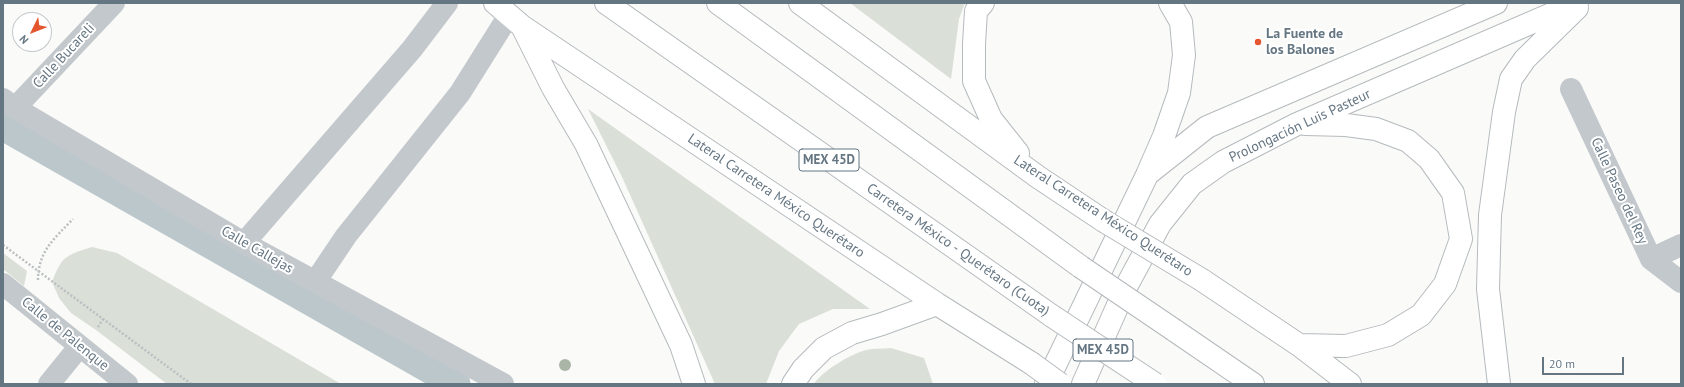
<!DOCTYPE html>
<meta charset="utf-8">
<style>
body{margin:0}
#map{position:relative;width:1684px;height:387px;overflow:hidden;background:#fafaf8;font-family:"PT Sans",sans-serif}
canvas{display:block}
.frame{position:absolute;inset:0;border:4px solid #657683;pointer-events:none}
.north{position:absolute;left:12px;top:12px;width:40px;height:40px;box-sizing:border-box;background:#fff;border:1px solid #c1c8cd;border-radius:50%;rotate:227deg;font-size:11px;font-weight:700;line-height:16px;text-align:center;color:#657683}
.north::after{content:'';display:block;margin:auto;width:14px;height:18px;background:#e4572e;clip-path:polygon(50% 0,100% 100%,50% 72%,0 100%)}
.scale{position:absolute;left:1542px;top:357px;width:82px;height:18px;box-sizing:border-box;border:2px solid #657683;border-top:0;padding-left:5px;font-size:12px;line-height:14px;white-space:nowrap;color:#657683;-webkit-text-stroke:3px #fff;paint-order:stroke}
</style>
<div id="map">
<canvas width="1684" height="387"></canvas>
<div class="frame"></div>
<div class="north">N</div>
<div class="scale">20 m</div>
</div>
<script>
const c = document.querySelector('canvas').getContext('2d');
c.lineJoin = 'round';
function fillPath(path, color) { c.fillStyle = color; c.fill(path, 'evenodd'); }
function trace(path, color, width, dash) { c.strokeStyle = color; c.lineWidth = width; c.lineCap = dash ? 'butt' : 'round'; c.setLineDash(dash || []); c.stroke(path); }
function write(font, color, halo, rows, align = 'center') {
  c.font = font + ' "PT Sans",sans-serif'; c.lineWidth = 4; c.setLineDash([]); c.textBaseline = 'middle'; c.strokeStyle = halo; c.fillStyle = color; for (const [text, x, y, turn = 0] of rows) {
    c.save(); c.translate(x, y); c.rotate((+turn || 0) * Math.PI / 180); c.textAlign = isNaN(turn) ? turn : align; if (halo) c.strokeText(text, 0, 0); c.fillText(text, 0, 0); c.restore();
  }
}
const green = new Path2D(`
 M850 3H965L959 19 951 79Z
 M588 109 870 309H833L799 324 779 351 766 384H715L622 177Z
 M92 247 117 253 341 384H167L96 330 71 313 59 298 52 282C62 256 66 255 92 247Z
 M3 253 27 271 24 286 3 269Z
 M891 348 924 358 933 384H814C822 371 851 354 866 350 874 348 884 349 891 348Z`);
const canal = new Path2D(`
 M3 126 456 384`);
const path = new Path2D(`
 M3 245 191 384
 M38 280C38 251 55 238 73 219
 M98 327 103 319`);
const minor = new Path2D(`
 M1571 89 1651 259 1681 282
 M3 99 15 108 244 243 503 384
 M15 108 114 3
 M244 243 412 49 447 3
 M1651 259 1681 245
 M315 282 346 236 460 93 509 15
 M3 284 127 384
 M49 384 79 347`);
const major = new Path2D(`
 M495 3 523 27 937 304 1031 363
 M800 3 1038 177 1104 221
 M983 3 976 11 974 44V81L991 119 1018 153
 M523 28 553 88 586 144 681 345 694 384
 M1149 173 1207 127 1496 3
 M1202 280 1299 345 1350 384
 M1299 345 1346 346 1388 335 1421 315 1445 284 1461 239 1453 193 1429 159 1408 141 1376 129 1346 125 1305 124
 M793 384 803 369 824 348 852 333 882 324 937 304
 M1046 384 1147 175 1164 136 1179 93 1184 55 1181 22 1170 3
 M1083 384 1126 287 1160 224 1192 184 1223 162 1297 124 1577 3
 M1499 384 1488 289 1490 215 1504 112 1511 79 1525 59 1577 8`);
const highway = new Path2D(`
 M606 3 1052 316
 M718 3 1081 267
 M1174 330 1253 384`);
const majorBridge = new Path2D(`
 M1104 221 1202 280
 M1031 363 1060 384`);
const highwayBridge = new Path2D(`
 M1081 267 1174 330
 M1052 316 1155 384`);
const trees = [
 [565,365]
];
const markers = [
 [1258,42,4,"#e4572e"]
];
const shields = [
 [829,160,60],
 [1103,350,60]
];
const shieldNames = [
 ["MEX 45D",829,160],
 ["MEX 45D",1103,350]
];
const poiNames = [
 ["La Fuente de",1266,34],
 ["los Balones",1266,50]
];
const streetNames = [
 ["Calle Bucareli",64,56,-47],
 ["Prolongación Luis Pasteur",1300,126,-25],
 ["Calle Paseo del Rey",1619,191,65],
 ["Lateral Carretera México Querétaro",776,196,34],
 ["Lateral Carretera México Querétaro",1103,216,33],
 ["Calle Callejas",257,250,30],
 ["Carretera México - Querétaro (Cuota)",958,250,35],
 ["Calle de Palenque",65,334,39]
];
fillPath(green, '#dadfd7');
trace(canal, '#bbc7cb', 29);
trace(major, '#b5babe', 24);
trace(highway, '#b4b9bd', 24);
trace(path, '#bbbfc2', 2.5, [2, 2]);
trace(minor, '#c3c8cc', 22);
trace(major, '#fff', 22);
trace(highway, '#fff', 22);
trace(majorBridge, '#b5babe', 24, []);
trace(highwayBridge, '#b4b9bd', 24, []);
trace(majorBridge, '#fff', 22);
trace(highwayBridge, '#fff', 22);
c.fillStyle = '#aab4a7';
for (const [x, y] of trees) { c.beginPath(); c.arc(x, y, 6, 0, 2 * Math.PI); c.fill(); }
for (const [x, y, r, color] of markers) { const dot = new Path2D(); dot.arc(x, y, r, 0, 2 * Math.PI); c.fillStyle = color; c.fill(dot); trace(dot, '#fff', 1.5); }
for (const [x, y, w] of shields) { const box = new Path2D(); box.roundRect(x - w / 2, y - 11, w, 22, 3); c.fillStyle = '#fff'; c.fill(box); trace(box, '#657683', 1); }
write('bold 13px', '#657683', null, shieldNames);
write('bold 14px', '#657683', '#fff', poiNames, 'left');
write('14px', '#657683', '#fff', streetNames);
</script>
